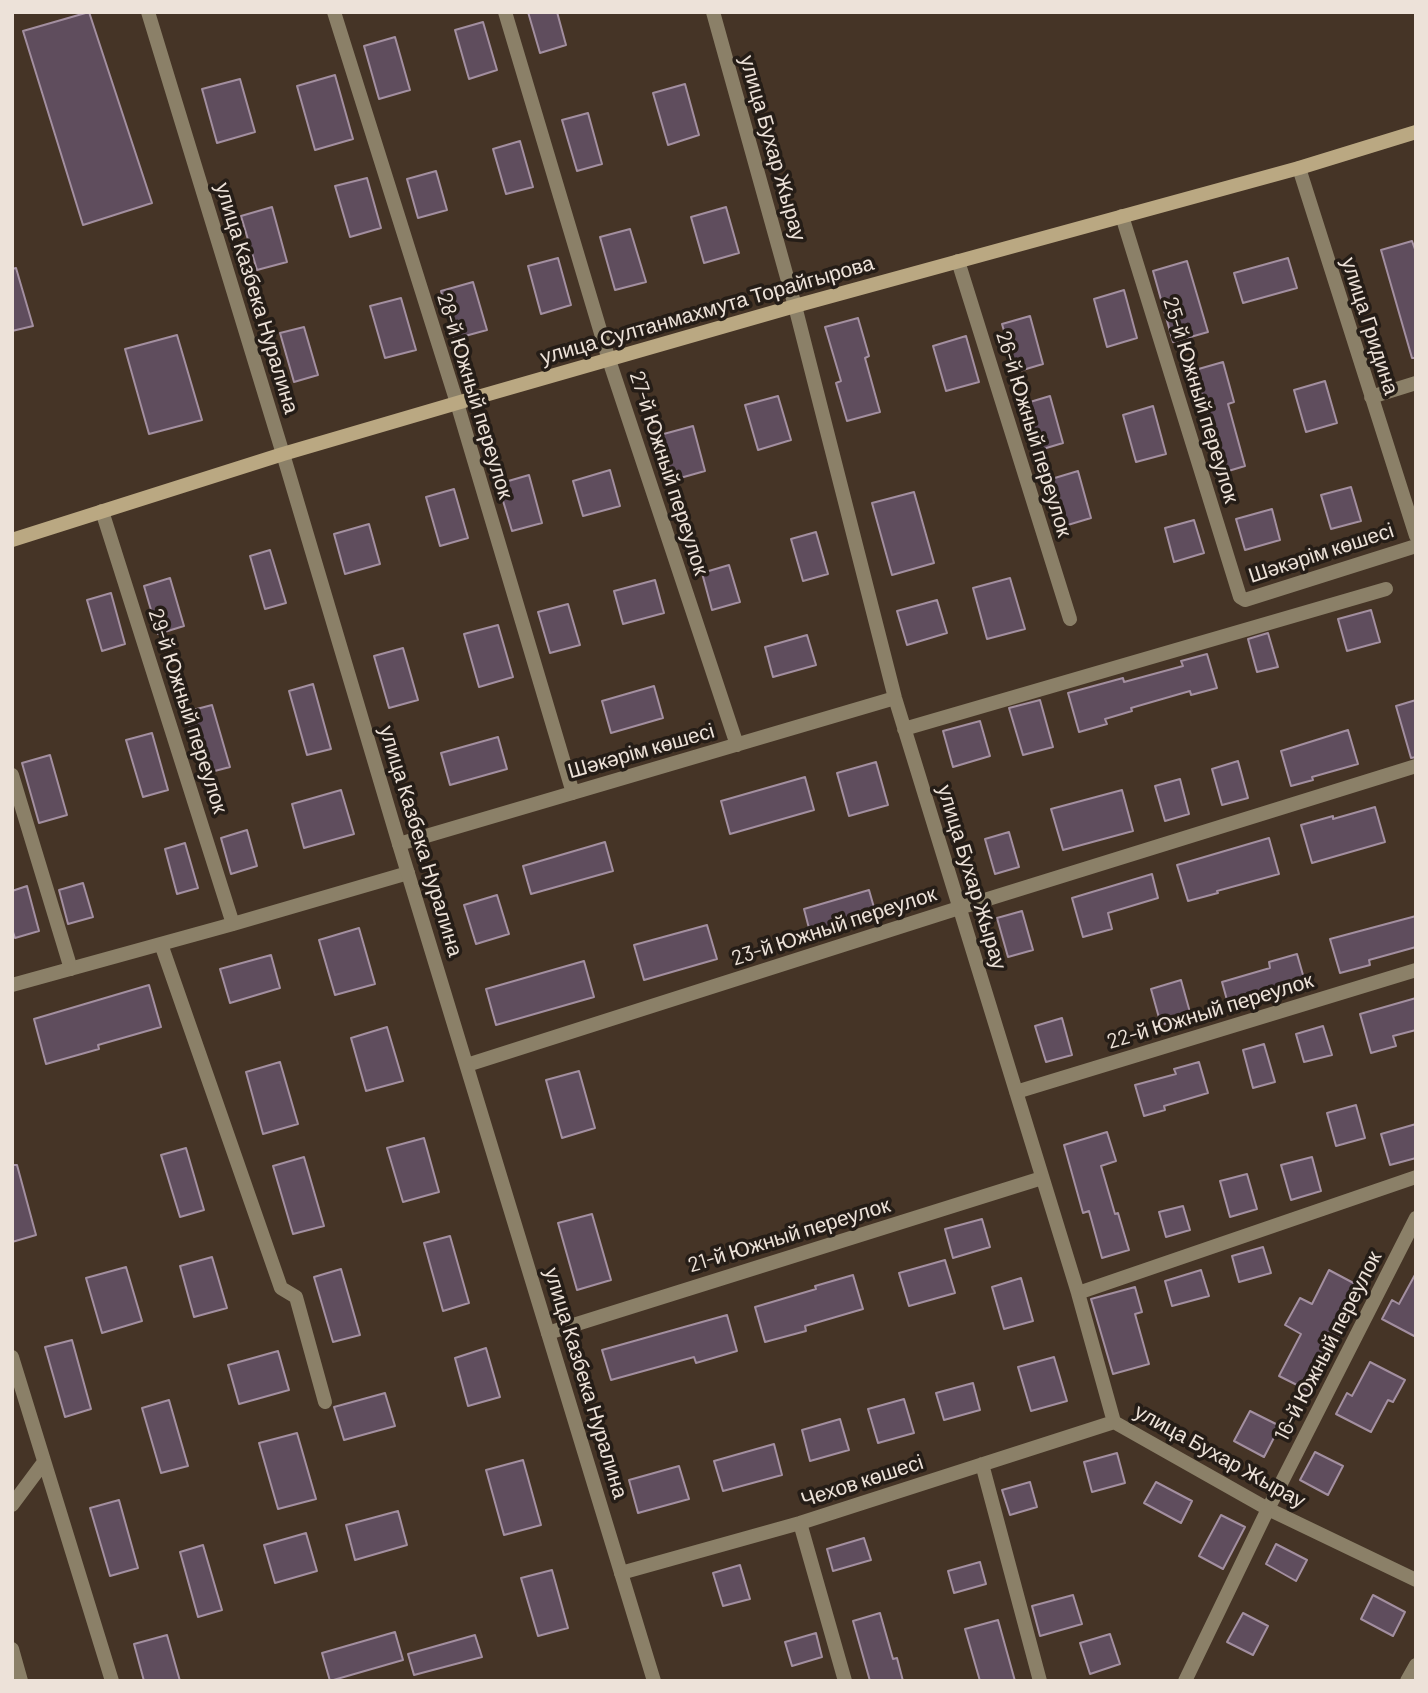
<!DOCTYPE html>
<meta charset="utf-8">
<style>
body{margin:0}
#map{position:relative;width:1428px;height:1693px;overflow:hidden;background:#453426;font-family:Barlow,sans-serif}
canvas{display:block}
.frame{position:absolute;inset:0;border:14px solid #ede2d9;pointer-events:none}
</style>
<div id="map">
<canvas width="1428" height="1693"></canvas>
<div class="frame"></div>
</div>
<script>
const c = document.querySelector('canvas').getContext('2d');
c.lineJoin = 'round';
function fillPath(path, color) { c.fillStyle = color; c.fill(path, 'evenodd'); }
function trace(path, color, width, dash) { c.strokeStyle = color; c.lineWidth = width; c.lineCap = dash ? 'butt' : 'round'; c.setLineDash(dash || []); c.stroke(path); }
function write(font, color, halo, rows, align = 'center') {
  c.font = font + ' Barlow,sans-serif'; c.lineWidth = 7; c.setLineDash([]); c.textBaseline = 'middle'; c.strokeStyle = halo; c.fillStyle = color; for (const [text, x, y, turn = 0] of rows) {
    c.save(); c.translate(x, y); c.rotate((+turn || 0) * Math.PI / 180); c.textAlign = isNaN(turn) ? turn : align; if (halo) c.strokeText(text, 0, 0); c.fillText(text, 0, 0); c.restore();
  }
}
const building = new Path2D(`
 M89 12 152 203 83 225 23 31Z
 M528 12H557L566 45 540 53Z
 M483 22 497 70 469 79 455 30Z
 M395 37 410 90 379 99 364 46Z
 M335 75 353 139 315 150 297 86Z
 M240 79 255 132 217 143 202 89Z
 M685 84 699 135 668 145 653 93Z
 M588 113 602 164 577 171 562 120Z
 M520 141 533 187 506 194 493 149Z
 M436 171 447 210 418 218 407 179Z
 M367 178 381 228 350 237 335 186Z
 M272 207 287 262 257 270 241 216Z
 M726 207 739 253 704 263 691 217Z
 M630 229 646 282 615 290 600 237Z
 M1412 241 1416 252V358H1412L1381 250Z
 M558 258 571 305 541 314 528 266Z
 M1288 258 1297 288 1243 303 1234 273Z
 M1187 261 1208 332 1173 342 1153 271Z
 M16 268 33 326 12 331V269Z
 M473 282 487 330 454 339 441 291Z
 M1124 290 1137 338 1107 347 1094 299Z
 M401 298 416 350 385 358 370 306Z
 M1030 316 1043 364 1016 372 1002 324Z
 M858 318 869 356 865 358 880 412 847 421 836 383 841 381 825 327Z
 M304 327 318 375 294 382 280 333Z
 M177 335 202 420 149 434 125 349Z
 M966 336 979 382 946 391 933 346Z
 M1223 362 1234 402 1228 404 1245 466 1215 475 1202 427 1210 425 1195 370Z
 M1325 381 1337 423 1306 432 1294 390Z
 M778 396 791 440 758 450 745 405Z
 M1050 396 1063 443 1033 452 1020 405Z
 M1153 406 1166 454 1136 462 1123 415Z
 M693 426 705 471 673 480 660 435Z
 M610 470 620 506 583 516 573 481Z
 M1078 471 1091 518 1061 527 1048 480Z
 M529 475 542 523 512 531 498 484Z
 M1351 487 1361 521 1331 529 1321 495Z
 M454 489 468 538 440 546 426 497Z
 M914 492 934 563 892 575 872 503Z
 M1272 509 1280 540 1245 550 1236 519Z
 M1194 520 1204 553 1174 562 1165 528Z
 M369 524 380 564 345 574 334 534Z
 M816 532 828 574 803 581 791 539Z
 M270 550 286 603 265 609 250 556Z
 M729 565 740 602 712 610 702 573Z
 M170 578 184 626 158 634 144 586Z
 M1010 578 1025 629 987 639 973 588Z
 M655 580 664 613 623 624 614 591Z
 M111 593 125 644 102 651 87 600Z
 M937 600 947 633 907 645 897 611Z
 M568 604 580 645 550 653 538 612Z
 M1371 610 1380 642 1347 651 1338 619Z
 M498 625 513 677 479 687 464 634Z
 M1268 633 1278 667 1257 672 1248 639Z
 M807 635 816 665 773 677 765 647Z
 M403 648 418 700 389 708 374 656Z
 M1207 654 1217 688 1191 695 1190 691 1131 708 1132 711 1105 719 1107 724 1079 732 1068 693 1123 678 1124 682 1183 666 1181 661Z
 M313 684 331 749 307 755 289 691Z
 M654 686 663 718 611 733 602 701Z
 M1040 700 1053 747 1023 755 1009 708Z
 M1416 700V757L1411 758 1396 706Z
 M212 705 230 767 203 774 185 712Z
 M980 721 990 756 953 767 943 731Z
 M1348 730 1358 764 1312 777 1313 780 1291 786 1281 751Z
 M152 733 168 790 143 797 126 740Z
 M498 737 507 769 450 785 441 753Z
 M50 755 67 815 39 823 22 763Z
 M1238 761 1248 798 1222 805 1212 769Z
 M876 762 888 805 849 816 837 773Z
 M805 777 814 810 730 834 721 801Z
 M1180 779 1189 814 1165 821 1155 786Z
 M341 790 354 834 304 848 292 804Z
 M1122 790 1133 831 1063 850 1051 809Z
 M1375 807 1385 842 1312 863 1301 825 1333 816V819Z
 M247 830 257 866 231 874 221 838Z
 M1009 832 1019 867 995 874 985 839Z
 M1269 838 1279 874 1217 891 1218 893 1188 901 1177 865Z
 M605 842 613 871 531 894 523 866Z
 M185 843 198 888 177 894 165 849Z
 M1152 874 1158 898 1108 913 1112 929 1083 937 1072 898Z
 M83 883 93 917 68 924 59 890Z
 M27 886 39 931 15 938 12 929V891Z
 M869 890 877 918 811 936 804 909Z
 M497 895 509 934 476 944 464 905Z
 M1022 911 1033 950 1008 957 997 918Z
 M1416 916V947L1369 960 1370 965 1340 973 1330 939Z
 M707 925 717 959 644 980 634 945Z
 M359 928 375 984 335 995 319 940Z
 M1297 954 1307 989 1230 1011 1222 982 1270 968 1269 962Z
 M271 955 280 988 230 1003 220 969Z
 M584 961 594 997 496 1025 486 989Z
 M1181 980 1191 1016 1161 1025 1151 989Z
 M149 985 161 1027 98 1045 99 1049 46 1064 34 1019Z
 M1416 998V1030L1393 1036 1396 1046 1371 1053 1360 1014Z
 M1062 1018 1072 1055 1046 1062 1035 1026Z
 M1323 1026 1332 1055 1304 1062 1296 1034Z
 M387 1027 403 1081 366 1091 351 1038Z
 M1264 1044 1275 1082 1253 1088 1243 1050Z
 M280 1062 298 1124 263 1134 246 1072Z
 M1199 1062 1208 1093 1164 1106 1165 1110 1144 1116 1135 1085 1176 1074 1174 1069Z
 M579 1071 595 1128 562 1138 546 1080Z
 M1356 1105 1365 1138 1336 1146 1327 1113Z
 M1416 1124V1158L1390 1165 1381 1134Z
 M1107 1132 1116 1161 1101 1166 1115 1214 1118 1213 1129 1250 1102 1258 1089 1211 1083 1213 1064 1145Z
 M424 1138 439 1192 403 1202 387 1148Z
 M186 1148 204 1210 180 1217 161 1155Z
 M304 1157 324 1226 293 1234 273 1166Z
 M1312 1157 1321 1191 1291 1200 1281 1165Z
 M12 1165H17L36 1235 12 1242Z
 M1247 1174 1257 1209 1230 1217 1220 1181Z
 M1183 1206 1190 1230 1166 1237 1159 1212Z
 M592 1214 611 1280 577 1290 558 1223Z
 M982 1219 990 1247 953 1258 945 1229Z
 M450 1236 469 1303 443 1311 424 1243Z
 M1263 1247 1271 1273 1239 1282 1232 1256Z
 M212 1257 227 1308 194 1317 180 1266Z
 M945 1260 955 1293 909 1306 899 1273Z
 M126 1267 142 1321 102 1333 86 1278Z
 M341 1269 360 1335 333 1342 314 1277Z
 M1201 1270 1209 1296 1172 1306 1165 1281Z
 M1329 1270 1361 1287 1344 1321 1347 1322 1332 1350 1329 1348 1307 1390 1279 1376 1301 1334 1285 1325 1300 1298 1312 1304Z
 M1416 1273V1337L1382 1319 1392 1300 1399 1304Z
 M853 1275 863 1309 805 1326 806 1331 765 1342 755 1307 816 1289 815 1286Z
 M1021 1278 1033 1321 1004 1329 992 1287Z
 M1135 1287 1142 1312 1135 1314 1149 1364 1113 1374 1091 1299Z
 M727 1315 737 1351 696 1363 694 1357 611 1380 602 1350Z
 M72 1340 91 1409 65 1417 45 1347Z
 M486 1348 500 1397 468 1406 455 1358Z
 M278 1351 289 1390 239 1404 228 1365Z
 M1054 1357 1067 1401 1031 1411 1018 1367Z
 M1370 1362 1405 1380 1393 1402 1388 1400 1371 1432 1336 1414 1347 1393 1352 1396Z
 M973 1383 980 1410 944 1420 936 1393Z
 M385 1393 395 1426 344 1440 334 1407Z
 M904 1399 914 1433 878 1443 868 1409Z
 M169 1400 188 1466 161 1473 142 1408Z
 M1250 1411 1280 1426 1264 1457 1234 1441Z
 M840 1419 849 1450 810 1461 802 1430Z
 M297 1433 316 1499 278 1509 259 1443Z
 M774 1444 782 1475 723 1491 714 1461Z
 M1315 1452 1343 1466 1328 1495 1300 1480Z
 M1117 1453 1125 1483 1092 1492 1084 1462Z
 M523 1460 541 1525 504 1535 486 1470Z
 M679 1466 689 1499 638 1513 629 1480Z
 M1030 1482 1037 1507 1010 1515 1002 1490Z
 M1156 1482 1192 1501 1181 1523 1144 1503Z
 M119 1500 138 1568 110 1576 90 1508Z
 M398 1511 407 1545 355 1560 346 1525Z
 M1221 1515 1245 1527 1223 1569 1199 1556Z
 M306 1533 317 1571 275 1583 264 1545Z
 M864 1538 871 1560 833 1571 827 1549Z
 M1276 1544 1307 1560 1296 1581 1266 1564Z
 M203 1545 222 1610 198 1617 180 1552Z
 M980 1562 986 1584 954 1593 948 1571Z
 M740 1565 750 1599 723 1606 713 1573Z
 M552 1570 568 1628 538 1636 521 1578Z
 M1073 1595 1082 1624 1040 1636 1032 1606Z
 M1373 1595 1405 1612 1393 1636 1361 1619Z
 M880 1613 893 1659 897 1658 903 1681H870L853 1621Z
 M1243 1613 1268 1626 1253 1655 1227 1642Z
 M998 1620 1015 1681H980L965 1629Z
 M395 1632 403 1660 330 1681 322 1653Z
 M816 1633 822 1657 792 1666 785 1642Z
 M1110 1634 1120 1664 1090 1674 1080 1643Z
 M167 1635 180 1681H144L134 1644Z
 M475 1635 482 1657 414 1675 408 1654Z`);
const minor = new Path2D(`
 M148 12 283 454
 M334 12 457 403 573 793
 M505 12 609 360 737 745
 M713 12 795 306 895 698 1078 1293 1114 1422 1268 1509 1416 1580
 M1299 168 1416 536
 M1122 216 1240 597 1245 600 1416 546
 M958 261 1070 619
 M1371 397 1416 383
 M102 511 233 924
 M904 729 1386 589
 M12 775 71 969
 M399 844 895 698
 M161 944 281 1288 296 1297 325 1402
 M12 985 233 924 408 873
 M467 1065 959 908 1416 766
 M1016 1092 1416 970
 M1078 1293 1416 1177
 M548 1333 1042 1178
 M12 1357 112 1681
 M982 1464 1040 1681
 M12 1505 44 1462
 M800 1523 845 1681
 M621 1573 800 1523 1114 1422
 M1185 1681 1268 1509 1416 1218
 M1407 1681 1416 1665`);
const tertiary = new Path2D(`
 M283 454 399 844 654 1681
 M12 1649 21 1681`);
const secondary = new Path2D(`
 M12 540 283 454 457 403 795 306 1299 168 1416 132`);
const streetNames = [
 ["улица Бухар Жырау",773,148,74],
 ["улица Казбека Нуралина",257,298,73],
 ["улица Султанмахмута Торайгырова",707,310,-16],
 ["улица Гридина",1370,326,72],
 ["28-й Южный переулок",475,396,73],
 ["25-й Южный переулок",1201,400,73],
 ["26-й Южный переулок",1034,434,73],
 ["27-й Южный переулок",669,473,72],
 ["Шәкәрім көшесі",1321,553,-18],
 ["29-й Южный переулок",188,711,72],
 ["Шәкәрім көшесі",641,751,-16],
 ["улица Казбека Нуралина",421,841,73],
 ["улица Бухар Жырау",972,877,73],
 ["23-й Южный переулок",834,926,-18],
 ["22-й Южный переулок",1210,1011,-17],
 ["21-й Южный переулок",789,1235,-17],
 ["16-й Южный переулок",1328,1346,-63],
 ["улица Казбека Нуралина",586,1383,73],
 ["улица Бухар Жырау",1220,1456,29],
 ["Чехов көшесі",862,1481,-18]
];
fillPath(building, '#5f4d5d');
trace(building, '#a38fa0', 2);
trace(minor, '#8b8068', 14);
trace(tertiary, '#8b8068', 14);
trace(secondary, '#baa882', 14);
write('21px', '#ede2d9', '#251d17', streetNames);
</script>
